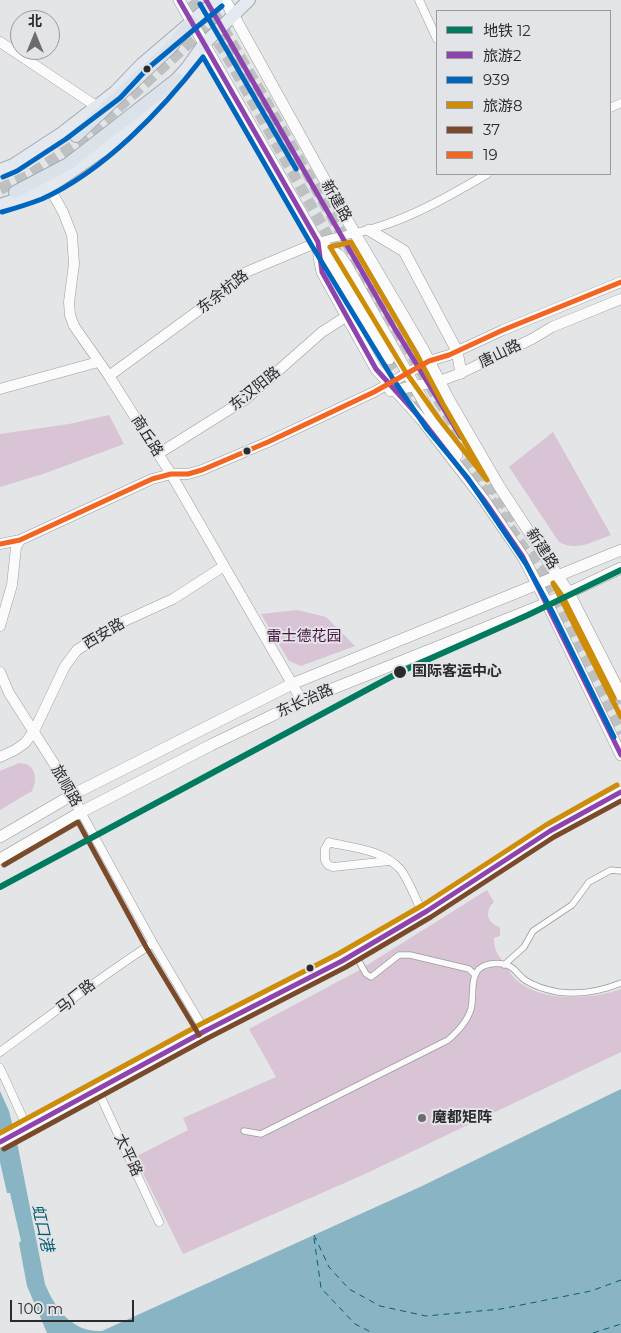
<!DOCTYPE html>
<meta charset="utf-8">
<style>
body{margin:0}
#map{position:relative;width:621px;height:1333px;overflow:hidden;background:#e4e5e6;font-family:Montserrat,"Noto Sans SC",sans-serif}
canvas{display:block}
.legend{position:absolute;left:436px;top:10px;width:175px;height:165px;box-sizing:border-box;background:#e3e4e7;border:1px solid #999a9d;margin:0;padding:6px 9px;list-style:none;font-size:15px;color:#2b2b2d}
.legend li{display:flex;align-items:center;gap:10px;height:25px}
.legend b{width:25px;border:1px solid #999a9d}
.north{position:absolute;left:10px;top:10px;width:50px;height:50px;box-sizing:border-box;background:#e3e4e7;border:1px solid #999a9d;border-radius:50%;rotate:0deg;font-size:14px;font-weight:700;line-height:20px;text-align:center;color:#2b2b2d}
.north::after{content:'';display:block;margin:auto;width:18px;height:22px;background:#6c6c6e;clip-path:polygon(50% 0,100% 100%,50% 72%,0 100%)}
.scale{position:absolute;left:10px;top:1300px;width:124px;height:22px;box-sizing:border-box;border:2px solid #2b2b2d;border-top:0;padding-left:6px;font-size:15px;line-height:18px;white-space:nowrap;color:#2b2b2d;-webkit-text-stroke:4px #e3e4e7;paint-order:stroke}
</style>
<div id="map">
<canvas width="621" height="1333"></canvas>
<ul class="legend">
<li><b style="height:6px;background:#007b5f"></b>地铁 12</li>
<li><b style="height:6px;background:#8e44ad"></b>旅游2</li>
<li><b style="height:6px;background:#0065bd"></b>939</li>
<li><b style="height:6px;background:#ce8d09"></b>旅游8</li>
<li><b style="height:6px;background:#7a4b2a"></b>37</li>
<li><b style="height:6px;background:#f26522"></b>19</li>
</ul>
<div class="north">北</div>
<div class="scale">100 m</div>
</div>
<script>
const c = document.querySelector('canvas').getContext('2d');
c.lineJoin = 'round';
function fillPath(path, color) { c.fillStyle = color; c.fill(path, 'evenodd'); }
function trace(path, color, width, dash) { c.strokeStyle = color; c.lineWidth = width; c.lineCap = dash ? 'butt' : 'round'; c.setLineDash(dash || []); c.stroke(path); }
function write(font, color, halo, rows, align = 'center') {
  c.font = font + ' Montserrat,"Noto Sans SC",sans-serif'; c.lineWidth = 4; c.setLineDash([]); c.textBaseline = 'middle'; c.strokeStyle = halo; c.fillStyle = color; for (const [text, x, y, turn = 0] of rows) {
    c.save(); c.translate(x, y); c.rotate((+turn || 0) * Math.PI / 180); c.textAlign = isNaN(turn) ? turn : align; if (halo) c.strokeText(text, 0, 0); c.fillText(text, 0, 0); c.restore();
  }
}
const green = new Path2D(`
 M109 415 124 444 43 474 0 487V434L69 424Z
 M553 432 611 535C594 541 576 552 559 542L509 467Z
 M297 610 326 617 355 646 301 666 289 661 261 614Z
 M19 763C36 763 38 779 32 791L0 810V771Z
 M487 890 494 902C484 911 487 924 500 927V936L494 938C494 952 498 954 505 965 510 973 515 980 523 985 549 1002 594 999 621 989V1052L365 1174 183 1254 135 1157 188 1130 183 1118 276 1077 249 1029 356 972Z`);
const water = new Path2D(`
 M621 1089V1333H47L27 1286 19 1243 21 1241 10 1193H7L0 1162V1091L9 1111 18 1147 45 1284C55 1308 72 1333 102 1331L420 1187Z`);
const ferry = new Path2D(`
 M314 1235 329 1267 349 1289 380 1306 426 1316 501 1309 591 1291 621 1280
 M314 1238 321 1288 355 1324 373 1333
 M593 1333 621 1324`);
const secondaryTunnel = new Path2D(`
 M192 0 231 63 341 259
 M206 0C311 172 402 353 515 520
 M389 359 424 412
 M454 446 532 560 560 610 621 734
 M535 550 568 604 621 711`);
const trunkTunnel = new Path2D(`
 M0 189 27 177 80 142 236 0`);
const pedestrian = new Path2D(`
 M355 954 366 974 371 977 399 955H410L469 969 475 975
 M504 965 524 947 533 931 572 905 589 882 611 870 621 871
 M244 1131 261 1134 448 1040C458 1031 467 1022 471 1009 474 998 470 978 479 969 487 962 503 962 511 967 517 971 520 977 525 980 534 986 547 990 558 992 579 995 601 991 621 983`);
const minor = new Path2D(`
 M419 0 437 39
 M610 108 621 103
 M318 242C336 236 356 234 375 228 415 216 451 195 487 174
 M81 812 153 943 205 1031
 M389 861 333 867 328 865 325 860V849L329 842 332 843C354 848 384 850 400 869 407 876 418 904 423 914
 M0 1052C51 1015 100 977 153 943
 M0 1068 27 1127
 M97 1089 159 1222`);
const tertiary = new Path2D(`
 M0 42 96 106
 M49 187 63 212 72 235 74 264 69 302 70 315 74 326 109 376 171 474 302 701
 M109 376 210 302 244 273 318 242
 M0 389 98 362
 M390 391 440 381 461 373 532 339 552 327 621 299
 M158 454 246 399 322 332 347 316
 M0 544 20 540 152 479 171 474H188L202 470 268 442 374 392 429 361 449 355 503 330 621 282
 M0 626 12 585 16 547 20 540
 M0 672 9 693 60 773 81 812
 M0 757 15 750 25 743 34 731 65 666 77 650 120 623 173 599 224 566`);
const secondary = new Path2D(`
 M179 0 318 242 389 359
 M225 0 343 213 423 349 449 400 499 486 569 593 621 695
 M369 230 404 251 457 351 461 373
 M318 242 319 257 322 272 376 369 422 420 484 500 523 557 547 603 621 755
 M321 244 340 256 347 266 426 406 457 455
 M0 837 72 795 292 684 621 550
 M0 859 81 812 211 745 302 701 547 603 621 568
 M0 1142 205 1031 342 961 427 911 550 831 621 792`);
const primary = new Path2D(`
 M0 170 13 165 62 133 115 92 142 64 217 0
 M0 205 30 195 49 187 110 145 151 108 187 68 204 44 249 0`);
const trunk = new Path2D(`
 M76 136 170 48 192 22
 M15 192 68 164 177 79`);
const bus1 = new Path2D(`
 M179 0 318 242 322 272 376 369 422 420 484 500 523 557 621 755
 M206 0 395 329 461 437
 M0 1142 205 1031 342 961 427 911 550 831 621 792`);
const bus2 = new Path2D(`
 M200 4 296 169
 M3 177 17 171 66 139 120 98 147 69 222 6
 M2 212C16 208 29 204 42 199 104 171 162 110 203 57L312 246 393 379 427 429 467 477 526 564 553 613 614 737`);
const bus3 = new Path2D(`
 M351 242 416 353 443 404 487 480 439 419 405 371 330 247Z
 M614 698 563 597 553 583 621 717
 M0 1133 201 1024 338 954 423 905 546 825 617 785`);
const bus4 = new Path2D(`
 M4 865 78 822 146 947 199 1035
 M4 1149 208 1038 346 967 431 917 554 837 621 801`);
const bus5 = new Path2D(`
 M0 544 20 540 152 479 171 474H188L202 470 268 442 374 392 429 361 449 355 503 330 621 282`);
const metro1 = new Path2D(`
 M0 887 400 672 528 615 621 570`);
const markers = [
 [147,69,4.5,"#2b2b2d"],
 [247,451,4.5,"#2b2b2d"],
 [400,672,7,"#2b2b2d"],
 [310,968,4.5,"#2b2b2d"],
 [422,1118,5,"#6c6c6e"]
];
const streetNames = [
 ["新建路",336,201,60],
 ["东余杭路",223,292,-38],
 ["唐山路",500,354,-26],
 ["东汉阳路",255,389,-39],
 ["商丘路",147,436,58],
 ["新建路",542,549,57],
 ["西安路",104,634,-31],
 ["东长治路",305,701,-24],
 ["旅顺路",66,786,60],
 ["马厂路",76,997,-38],
 ["太平路",128,1155,65]
];
const parkNames = [
 ["雷士德花园",304,637]
];
const stopNames = [
 ["国际客运中心",412,672]
];
const poiNames = [
 ["魔都矩阵",432,1118]
];
const waterNames = [
 ["虹口港",42,1228,77]
];
fillPath(green, '#d8c4d4');
fillPath(water, '#88b4c4');
trace(ferry, '#055e75', 1, [6, 5]);
trace(secondaryTunnel, '#bfc0c1', 11, [11, 5.5]);
trace(trunkTunnel, '#bfc0c1', 12, [12, 6]);
trace(pedestrian, '#9b9c9d', 7);
trace(minor, '#9b9c9d', 9);
trace(tertiary, '#9b9c9d', 11);
trace(secondary, '#9b9c9d', 12);
trace(primary, '#a1abb5', 14);
trace(trunk, '#a1abb5', 14);
trace(pedestrian, '#fbfbfb', 5.5);
trace(minor, '#fbfbfb', 8);
trace(tertiary, '#fbfbfb', 10);
trace(secondary, '#fbfbfb', 11);
trace(primary, '#e3e9ee', 12);
trace(trunk, '#dce2ea', 12);
trace(bus1, '#8e44ad', 5);
trace(bus2, '#0065bd', 5);
trace(bus3, '#ce8d09', 5);
trace(bus4, '#7a4b2a', 5);
trace(bus5, '#f26522', 5);
trace(metro1, '#007b5f', 6);
for (const [x, y, r, color] of markers) { const dot = new Path2D(); dot.arc(x, y, r, 0, 2 * Math.PI); c.fillStyle = color; c.fill(dot); trace(dot, '#e3e4e7', 2); }
write('15px', '#2b2b2d', '#e3e4e7', streetNames);
write('15px', '#491443', '#e3e4e7', parkNames);
write('bold 15px', '#2b2b2d', '#e3e4e7', stopNames, 'left');
write('bold 15px', '#2b2b2d', '#e3e4e7', poiNames, 'left');
write('italic 16px', '#055e75', '#e3e4e7', waterNames);
</script>
